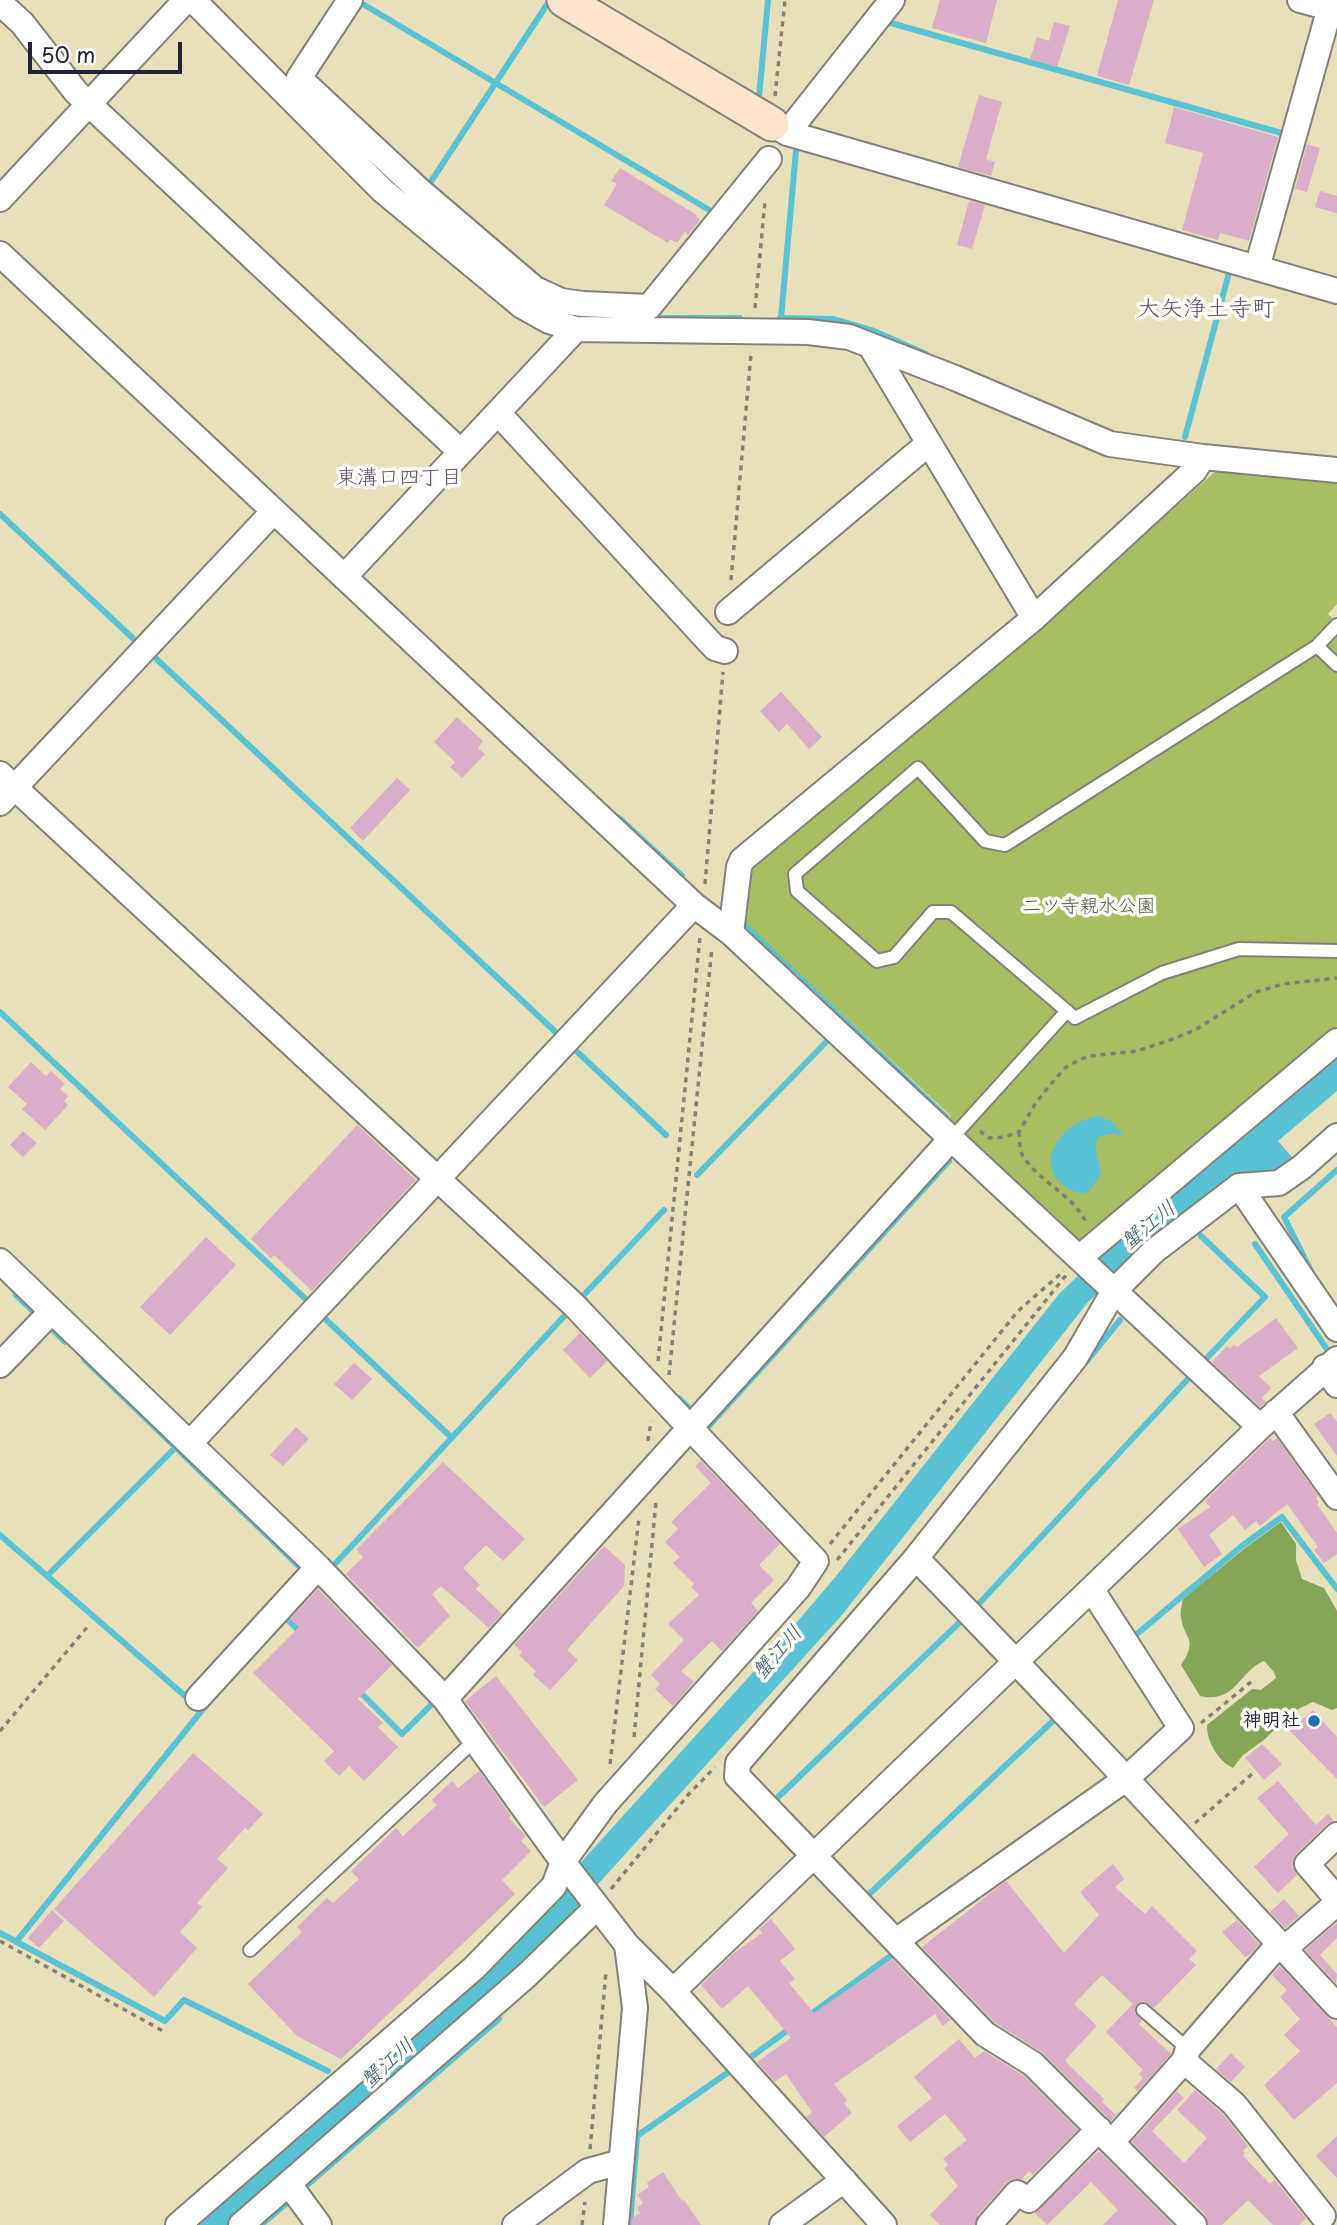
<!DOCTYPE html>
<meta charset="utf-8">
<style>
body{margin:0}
#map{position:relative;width:1337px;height:2225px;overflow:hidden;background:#e7e0ba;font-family:"Playpen Sans",sans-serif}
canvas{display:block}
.scale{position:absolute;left:28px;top:42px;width:154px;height:32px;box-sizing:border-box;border:4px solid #22223b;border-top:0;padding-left:9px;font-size:21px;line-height:24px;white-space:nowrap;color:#22223b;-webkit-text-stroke:5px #fdfcf7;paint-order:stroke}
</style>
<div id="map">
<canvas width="1337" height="2225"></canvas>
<div class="scale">50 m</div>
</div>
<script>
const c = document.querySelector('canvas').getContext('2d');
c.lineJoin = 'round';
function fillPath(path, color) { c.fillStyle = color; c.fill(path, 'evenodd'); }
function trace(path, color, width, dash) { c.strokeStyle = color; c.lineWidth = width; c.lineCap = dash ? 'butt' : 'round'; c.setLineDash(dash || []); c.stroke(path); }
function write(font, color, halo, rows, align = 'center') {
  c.font = font + ' "Playpen Sans","Klee One",sans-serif'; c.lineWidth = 7; c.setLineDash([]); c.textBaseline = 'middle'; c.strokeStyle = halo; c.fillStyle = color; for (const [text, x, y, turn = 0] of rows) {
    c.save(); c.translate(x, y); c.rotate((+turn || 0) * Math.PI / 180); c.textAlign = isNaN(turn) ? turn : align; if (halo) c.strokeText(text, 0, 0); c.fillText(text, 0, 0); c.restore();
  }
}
const green = new Path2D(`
 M1218 469 1337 483V604L1328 614 1337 623V1026L1264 1086 1083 1244H1075L947 1121 951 1116 746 924 752 867 1039 629Z`);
const forest = new Path2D(`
 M1281 1522 1296 1544V1560L1302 1579 1324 1588 1337 1611V1708L1332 1710 1313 1702 1300 1708 1279 1725 1265 1739 1242 1756 1233 1768C1218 1761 1207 1742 1207 1725L1252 1689 1261 1690 1276 1678 1274 1672 1264 1661C1238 1672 1236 1704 1200 1696L1181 1665C1199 1638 1184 1640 1181 1617 1180 1611 1182 1604 1183 1599L1245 1548Z`);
const water = new Path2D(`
 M1337 1056V1091L1278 1141 1300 1166 1285 1177 1233 1178 1088 1302 842 1615 512 1979 229 2225H188L564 1881 775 1648 837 1575 1059 1294 1094 1260Z
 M1099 1116 1111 1121 1124 1135C1083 1130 1098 1149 1101 1175L1090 1190 1083 1194C1028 1180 1051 1123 1099 1116Z`);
const stream = new Path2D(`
 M361 3 711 211
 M887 22 1285 134
 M759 97 768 0
 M430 183 548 3
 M658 318H740
 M780 318 833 319 874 331 926 354
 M781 318 796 151
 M1185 437 1229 273
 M0 514 139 644
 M150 653 562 1038
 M619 818 682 876
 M744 919 743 924 946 1117
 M0 1012 312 1305
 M571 1046 666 1135
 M697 1175 827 1041
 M1201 1236 1265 1297 1204 1361
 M1255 1244 1331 1355
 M1311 1271 1284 1217 1337 1170
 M16 1295 35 1313
 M585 1300 582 1297 664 1210
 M319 1313 452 1438
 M50 1327 65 1342
 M84 1359 305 1572
 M1086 1362 1120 1320
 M679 1398 690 1409
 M707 1428 949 1161
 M0 1535 192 1702
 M335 1564 568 1312
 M47 1576 175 1448
 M974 1609 1187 1380
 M286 1618 302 1634
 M1131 1639 1243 1545 1282 1517 1337 1589
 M357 1689 402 1734 432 1704
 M772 1803 962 1620
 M864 1899 1056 1718
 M0 1933 165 2021 184 2000 328 2071
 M16 1942 207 1704
 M807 2017 896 1952
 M747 2060 792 2027
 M306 2186 499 2019
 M261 2225 288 2202
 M630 2225 637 2136 730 2071`);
const building = new Path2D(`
 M940 0H997L986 43 932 28Z
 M1118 0H1154L1129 85 1097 76Z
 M1054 22 1070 26 1057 67 1030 59 1037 37 1049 41Z
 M979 95 1002 102 986 159 995 162 991 176 958 167Z
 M1174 107 1278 137 1249 241 1220 233 1218 240 1182 230 1203 153 1165 143Z
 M1307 144 1320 148 1307 192 1295 189Z
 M620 168 695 214 700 220 688 235 685 231 677 243 670 239 668 243 604 205 617 184 611 181Z
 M1320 191 1337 196V213L1315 207Z
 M969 201 985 205 972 249 957 245Z
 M781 692 822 737 809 749 787 724 779 732 760 711Z
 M457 717 483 741 478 748 485 754 462 778 450 767 455 762 434 742Z
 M397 778 410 790 363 841 350 828Z
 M31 1062 46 1076 51 1071 65 1084 60 1089 68 1096 64 1101 68 1105 45 1130 22 1109 27 1104 8 1087Z
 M357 1125 416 1180 312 1291 274 1255 271 1258 251 1239Z
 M23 1131 37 1143 23 1157 10 1145Z
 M206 1237 236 1265 170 1335 140 1307Z
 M1276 1318 1298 1348 1259 1376 1271 1388 1262 1398 1266 1402 1260 1407 1212 1362 1227 1346 1230 1349 1234 1344 1237 1347Z
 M580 1333 607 1361 590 1378 563 1350Z
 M354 1363 372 1379 352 1400 334 1384Z
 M1330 1413 1337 1422V1456L1314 1424Z
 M296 1427 309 1439 283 1466 270 1455Z
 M1270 1438 1273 1441 1277 1438 1318 1496 1316 1498 1319 1502 1317 1504 1337 1533V1554L1324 1563 1314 1550 1318 1547 1287 1504 1260 1526 1256 1521 1245 1530 1233 1515 1209 1535 1222 1554 1204 1567 1178 1529 1210 1507 1205 1501Z
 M701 1461 780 1544 759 1565 774 1580 751 1603 758 1611 722 1651 712 1641 681 1671 694 1682 673 1706 655 1689 660 1684 651 1675 684 1640 668 1624 699 1595 691 1587 694 1584 673 1563 680 1557 665 1542 678 1529 671 1522 711 1483 695 1466Z
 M443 1462 525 1539 503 1561 486 1545 463 1568 480 1585 476 1589 502 1614 489 1628 441 1586 432 1594 450 1616 418 1648 346 1574 363 1557 356 1550Z
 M604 1546 625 1565 624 1586 567 1650 578 1660 550 1690 533 1675 536 1671 519 1655 522 1652 514 1645Z
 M318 1589 392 1665 358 1699 383 1723 378 1727 398 1747 364 1781 349 1766 339 1776 324 1761 334 1751 253 1673 299 1627 290 1619Z
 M496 1676 578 1780 544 1807 465 1701Z
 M1313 1710 1337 1737V1779L1287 1728 1299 1717 1302 1720Z
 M1262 1744 1282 1764 1264 1780 1245 1758Z
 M193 1753 263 1814 248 1830 245 1828 217 1859 228 1868 197 1903 202 1907 180 1932 197 1948 154 1997 54 1909Z
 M479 1771 511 1816 509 1818 526 1836 521 1841 531 1851 502 1880 515 1894 341 2059 297 2036 248 1984 302 1932 297 1927 327 1898 333 1903 359 1879 351 1871 396 1828 403 1836 437 1805 432 1800 452 1781 458 1788Z
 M1278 1781 1316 1825 1328 1814 1334 1821 1327 1824 1296 1854 1292 1866 1297 1875 1278 1893 1254 1867 1289 1834 1257 1798Z
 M1113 1864 1124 1879 1115 1887 1145 1914 1152 1906 1197 1951 1189 1959 1196 1965 1154 2008 1144 2001 1140 2002 1135 2008V2013L1142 2021 1139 2024 1171 2054 1138 2091 1134 2088 1143 2078 1139 2074 1143 2070 1106 2032 1133 2004 1102 1975 1074 2004 1097 2026 1066 2059V2062L1104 2099 1102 2102 1116 2115 1111 2121 1043 2053 994 2022 922 1947 1006 1881 1064 1953 1099 1915 1080 1892Z
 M1284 1899 1299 1916 1285 1928 1270 1912Z
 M52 1910 64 1921 39 1948 28 1938Z
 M771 1919 795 1949 780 1961 795 1979 789 1983 814 2013 892 1959 951 2020 943 2026 935 2014 834 2084 847 2100 844 2103 852 2113 824 2137 806 2117 812 2112 786 2074 775 2082 757 2062 791 2038 748 1986 722 2009 701 1985 733 1954 762 1933 759 1929Z
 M1237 1920 1259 1944 1251 1954 1245 1957 1222 1932Z
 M1337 1923V1938L1320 1955 1337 1974 1336 1983 1305 1950Z
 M1280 1966 1337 2027V2083L1294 2120 1264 2085 1300 2051 1284 2035 1300 2019 1280 1997 1287 1990 1272 1975Z
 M959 2039 975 2058 984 2051 1024 2076 1078 2130 1033 2175 1029 2171 1022 2179H1012L1006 2183 978 2215 975 2225H940L930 2215 958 2186 944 2168 948 2165 943 2159 967 2140 945 2114 910 2142 897 2126 932 2098 914 2077Z
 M1231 2053 1245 2067 1231 2082 1216 2069Z
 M1195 2090 1223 2114 1248 2146 1243 2151 1245 2153 1243 2156 1270 2184 1275 2180 1306 2219 1299 2225H1273L1248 2200 1222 2225H1208L1205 2214 1132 2142 1177 2091 1184 2098 1152 2131 1184 2163 1207 2138 1177 2110Z
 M1337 2136V2178L1316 2156Z
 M1099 2151 1173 2225H1103L1118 2210 1091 2182 1047 2225 1035 2213Z
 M663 2172 682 2201 684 2200 701 2225H631V2219L640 2213 637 2208 643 2203 637 2195 649 2187 647 2183Z`);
const path = new Path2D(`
 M775 96 785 0
 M755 308 765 201
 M731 580 751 354
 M705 884 723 672
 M980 1131 989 1138 1005 1137 1019 1132 1035 1104 1050 1085 1065 1068 1079 1060 1090 1056 1137 1051 1170 1040 1195 1030 1256 992 1283 984 1337 978
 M1019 1132C1020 1139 1019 1148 1022 1154 1036 1181 1071 1192 1086 1222
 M658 1361 700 937
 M669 1375 712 947
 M648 1441 651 1421
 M830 1544 1018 1311 1064 1271
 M837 1560 1067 1274
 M1201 1723 1251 1682
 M0 1731 89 1625
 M634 1737 656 1501
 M610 1764 639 1518
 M1195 1823 1252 1774
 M611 1889 688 1795 715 1767
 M0 1941 163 2031
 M590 2149 606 1972
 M582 2225 585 2202`);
const lane = new Path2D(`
 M1317 646 1337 625
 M1337 665 1317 646 1005 845 985 841 918 768 795 874 797 891 877 961 894 957 933 912H951L1075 1018 1162 973 1239 949 1337 951
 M951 1139 1067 1011
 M250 1950 475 1740
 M1143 2010 1188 2049`);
const street = new Path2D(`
 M193 0 382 190 522 306 549 321 576 329 808 332 849 337 955 378 1110 444 1203 457 1337 470
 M350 0 299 78 418 189 535 289 561 301 583 304 649 307 769 159
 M1300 0 1337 10
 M0 3 22 23 76 92 461 452
 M772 124 787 133 1337 291
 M787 133 892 0
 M0 199 186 0
 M0 254 694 905 731 933 1260 1427
 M1257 268 1332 0
 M870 345 1034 618
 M498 413 715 648 725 651
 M344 577 576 329
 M728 612 929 443
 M0 774 574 1305 816 1561 798 1588 605 1804 563 1862 554 1886 474 1968 178 2225
 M0 803 274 511
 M731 933 739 867 742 860 1034 618 1194 471 1203 457
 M1239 1186 1337 1329
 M1079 1258 1337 1041
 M0 1261 318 1567 445 1699 563 1862 627 1945 673 1991 884 2225
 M0 1365 52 1311
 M1325 1367 1337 1385
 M1276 1412 1337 1497
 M190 1443 694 905
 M916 1558C1059 1705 1198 1856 1337 2006
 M198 1698 318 1567
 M445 1699 951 1139
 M1337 1835 1307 1864 1337 1899
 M896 1941 1127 1778 1181 1728 1092 1590
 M1284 1949 1337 1903
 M673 1991 1260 1427 1337 1359
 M1184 2061 1234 2104 1323 2216
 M1112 2142 1184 2061 1188 2049 1278 1945
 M289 2184 319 2225
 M241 2225 526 1976 597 1907
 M515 2225 588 2171 621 2162
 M616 2225 635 2008 627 1945
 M782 2225 844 2180
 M989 2225 1017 2193 1029 2200 1099 2129
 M1194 2225 1033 2064 985 2034 737 1776 738 1763 916 1558 1075 1358 1114 1291 1154 1251 1239 1186 1279 1183 1302 1167 1337 1136`);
const secondary = new Path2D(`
 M564 0 772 124`);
const markers = [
 [1314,1721,7,"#1f6fb2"]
];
const parkNames = [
 ["二ツ寺親水公園",1089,907]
];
const poiNames = [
 ["神明社",1300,1721]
];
const neighbourhoodNames = [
 ["東溝口四丁目",399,478]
];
const waterNames = [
 ["蟹江川",1149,1226,-39],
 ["蟹江川",778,1653,-49],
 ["蟹江川",388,2064,-42]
];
const quarterNames = [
 ["大矢浄土寺町",1206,310]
];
fillPath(green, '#a7be63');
fillPath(forest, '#85a559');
fillPath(water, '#59c3d5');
trace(stream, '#59c3d5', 6);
fillPath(building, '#daadc9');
trace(lane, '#84817a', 16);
trace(street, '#84817a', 28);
trace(secondary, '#84817a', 37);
trace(path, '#84817a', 3.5, [5, 5]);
trace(lane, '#fff', 12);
trace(street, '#fff', 24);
trace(secondary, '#fce5cf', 33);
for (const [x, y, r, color] of markers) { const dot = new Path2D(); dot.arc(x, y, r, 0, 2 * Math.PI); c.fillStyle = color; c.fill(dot); trace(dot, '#fdfcf7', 2.5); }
write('19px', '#515949', '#fdfcf7', parkNames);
write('bold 19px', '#22223b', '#fdfcf7', poiNames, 'right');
write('21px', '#62536d', '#fdfcf7', neighbourhoodNames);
write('italic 21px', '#355a71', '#fdfcf7', waterNames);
write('23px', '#62536d', '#fdfcf7', quarterNames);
</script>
